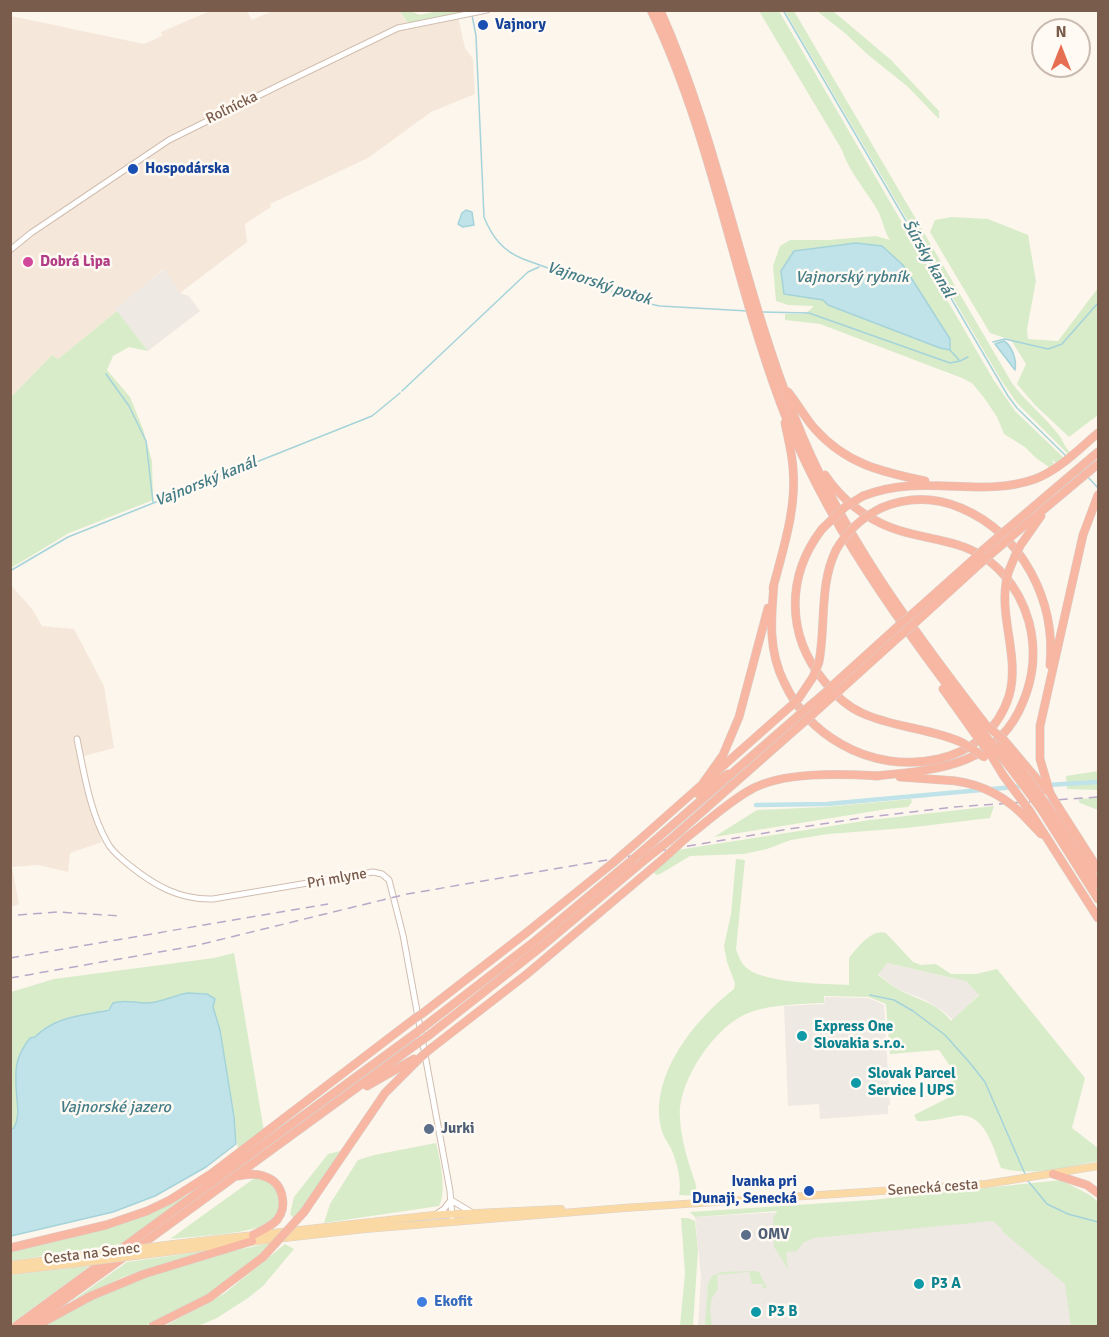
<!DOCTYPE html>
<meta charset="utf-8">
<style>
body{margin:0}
#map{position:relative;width:1109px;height:1337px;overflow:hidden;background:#fdf6ec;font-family:Signika,sans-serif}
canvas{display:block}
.frame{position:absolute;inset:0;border:12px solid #7a5c4d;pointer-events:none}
.north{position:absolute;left:1031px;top:18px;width:60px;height:60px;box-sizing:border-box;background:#fffaf3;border:2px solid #cabbb1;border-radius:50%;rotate:0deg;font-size:16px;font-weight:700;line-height:24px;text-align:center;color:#7a5c4d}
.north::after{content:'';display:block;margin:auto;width:21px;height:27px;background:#e76f51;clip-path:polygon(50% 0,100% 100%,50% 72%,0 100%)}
</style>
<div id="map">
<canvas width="1109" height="1337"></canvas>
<div class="frame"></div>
<div class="north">N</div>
</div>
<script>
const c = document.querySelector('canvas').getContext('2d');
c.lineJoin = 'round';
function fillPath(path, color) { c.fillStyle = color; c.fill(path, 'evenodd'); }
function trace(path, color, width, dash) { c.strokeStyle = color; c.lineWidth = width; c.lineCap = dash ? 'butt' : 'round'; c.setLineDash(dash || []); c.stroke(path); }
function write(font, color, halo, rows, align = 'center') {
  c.font = font + ' Signika,sans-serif'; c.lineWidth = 5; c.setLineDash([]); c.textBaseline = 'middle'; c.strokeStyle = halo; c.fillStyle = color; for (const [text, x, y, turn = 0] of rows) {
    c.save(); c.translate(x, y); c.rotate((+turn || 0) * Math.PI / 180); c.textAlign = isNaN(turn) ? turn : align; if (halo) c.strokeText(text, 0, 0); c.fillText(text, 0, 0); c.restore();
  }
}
const residential = new Path2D(`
 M210 11H247L252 20 272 11H400L408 25 458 17 465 48 473 59 475 94 431 112 368 158 270 204 271 207 245 224 247 242 180 293 163 269 117 311 58 359 52 355 11 397V16L144 44 162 36 161 32Z
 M10 584 32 609 42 626 74 629 104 686 114 748 84 756 92 813 102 842 70 853 68 872 38 865 12 867 19 904 11 907Z`);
const industrial = new Path2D(`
 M164 269 180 293 189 296 200 311 148 351 115 309Z
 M887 963 966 981 979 994 953 1020 943 1011 925 1000 898 989 878 974Z
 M825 997 869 998 884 1005 890 1105H888V1114L820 1119 819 1104 788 1106 784 1006 824 1004Z
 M1010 1199 1098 1326H698L701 1276 695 1217Z`);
const green = new Path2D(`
 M400 11H410L420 15 437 11H462V16L409 25Z
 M759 11H779L993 379 1015 411 1064 458 1056 463 1052 460 1054 464 1049 467 1036 458 1025 447 1004 434 997 417 985 399 972 383 962 378 820 324 785 320V314H805L814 306 788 305 776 301 773 266 780 246 790 240H829L876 236 890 240C884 231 883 222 879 213 868 192 849 173 842 150ZM856 243 882 246 903 265 950 339 823 300 784 293 781 271 828 248Z
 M785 11H794L1012 383C1026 402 1044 416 1058 434 1064 441 1063 446 1071 453L1069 455 1017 403 1001 380Z
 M817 11H833L891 60 939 111V119L907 86 867 54 846 34Z
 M951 217 988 219 1028 235 1036 281 1027 329 1028 339 1058 341 1098 288V415L1069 437 1035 405 1017 384 1026 364 1011 340 990 333 930 232 935 220Z
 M117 311 148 351 129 347 113 356 107 370 130 397 143 429 152 461 153 500 69 533 11 568V397L52 355 58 359Z
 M1098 771V790L1067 789 1066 776Z
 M1098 798V810L1080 803 1078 799Z
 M911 799 912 802 908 807 887 809 714 837 757 810 825 807Z
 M994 806 990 818 906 828 828 834 791 840 767 849 744 854 690 856 660 874 656 875 654 872V870L677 850 870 820Z
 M736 859 745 860 736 949C739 957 741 964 748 969 766 983 825 984 849 985V958C857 948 872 928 886 933L913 962 921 965 936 964 951 974H976L997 969 1085 1078 1072 1128 1098 1148V1161C1066 1167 1033 1177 1001 1168 993 1147 984 1110 955 1116 942 1118 930 1122 917 1121L914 1115 954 1095 952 1069 939 1050 890 1054 886 1004 869 997 824 996V1003C800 1004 775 1004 751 1012 717 1023 678 1080 680 1116 680 1133 686 1154 691 1170 694 1180 698 1186 696 1196L679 1195C682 1182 677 1163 672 1151 670 1145 665 1140 663 1134 645 1080 694 1020 734 989L735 983 727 962 724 946 731 914ZM887 963 966 981 979 995 951 1021C937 1002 917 1000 898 989 891 985 884 979 878 975Z
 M234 953 264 1131 238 1149 220 1030 207 994 188 993 176 995 163 1001 146 1003 134 1002 91 1014 73 1017 43 1029 35 1037 16 1084 18 1117 14 1128 11 1129V992L54 979 214 958Z
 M436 1143C440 1158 447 1193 439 1206L324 1223 330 1204 358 1160 374 1155Z
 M340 1151 318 1187 294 1219 290 1214 294 1197 328 1154Z
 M256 1177C268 1180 277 1183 279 1196 282 1206 276 1220 267 1224 244 1235 196 1236 170 1239Z
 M1061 1180 1090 1195 1098 1202V1326H1071L1065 1284 1003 1232 1002 1229 993 1221 814 1238 804 1242 797 1251 786 1252 788 1269 774 1247 773 1219 777 1211 695 1217 690 1212 871 1200Z
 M193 1192 121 1244 11 1261 10 1251 150 1212Z
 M681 1218H688L695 1221 698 1250 693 1326H680L685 1273Z
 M271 1243 249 1264 210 1293 173 1314 144 1326H43C60 1317 77 1306 95 1298 151 1272 211 1254 271 1243Z
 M285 1244 294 1249 263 1286 248 1298 217 1318 198 1326H165L225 1293Z
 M212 1250 123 1277 68 1304 127 1262Z
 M90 1266 11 1324V1275Z
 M754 1271 759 1272 767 1288H763V1284H752L749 1272 717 1275 718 1288 712 1298 710 1310 712 1326H705L708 1284 712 1276 721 1272Z`);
const water = new Path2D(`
 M466 210 472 212 474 225 463 227 458 224 462 213Z
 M856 243 882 246 903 265 950 339V350L940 348 828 305 823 300 784 294 781 271 794 251Z
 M1004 341C1012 346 1017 360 1015 370L995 344Z
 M188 993 207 994 215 999 213 1007 220 1030 234 1117 236 1144 206 1167 155 1196 113 1212 11 1236V1129L14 1128C19 1118 18 1110 17 1100 15 1074 13 1059 30 1038L35 1037C56 1016 82 1016 109 1010L113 1003C124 999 135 1003 146 1003 161 1003 174 995 188 993Z`);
const stream = new Path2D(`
 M471 10 476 36 484 217C492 237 503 251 523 259L645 303 660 306 748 311
 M783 10 1008 396 1017 408 1066 456
 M762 312 809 313 950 363 960 361 968 357
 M993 342 1005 339 1048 349 1062 344 1098 303
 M950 350 959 360
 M106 374 129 406 146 441 153 502
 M402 391 528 272 539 267
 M1087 476 1098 488
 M10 571 68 537 372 416 400 393
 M870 995 894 1000 913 1011 945 1035 970 1063 985 1082 1025 1174
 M1028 1181 1047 1204 1068 1214 1098 1222`);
const canal = new Path2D(`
 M1046 785 1098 782
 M756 805 827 804 1025 786`);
const tertiary = new Path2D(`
 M10 250 31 233 169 140 282 84 398 28 487 10
 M77 739C84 773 90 812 107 842 112 852 121 858 129 865 155 886 180 900 213 899L373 872 382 874 389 880 403 935 450 1191 452 1217
 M451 1200 471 1212
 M435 1215 444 1209 451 1200`);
const primary = new Path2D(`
 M248 1242 365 1229 624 1208 986 1184 1098 1166
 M174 1244 434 1215 561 1209
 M174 1251 237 1243
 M10 1265 86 1255
 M10 1271 72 1264`);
const motorway = new Path2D(`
 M651 10C711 134 732 273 780 402 825 524 903 627 980 729
 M660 10C719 142 742 285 795 418 839 531 912 629 986 725
 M788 392C798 404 805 418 815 429 846 464 882 472 925 481
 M825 475C841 499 865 518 892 528 913 536 936 538 958 545 994 556 1019 586 1029 622 1036 649 1034 676 1023 702 997 767 935 770 874 776
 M863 496C923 472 979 499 1035 479 1059 470 1079 449 1098 433
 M881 508C907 497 935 497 961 508 1022 534 1056 600 1050 665
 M822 529C786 576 786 635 824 681 834 694 846 706 862 713 894 728 931 728 963 743
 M1005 531 1098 452
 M1012 536 1098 464
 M1020 546 1041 516
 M982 551 998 537
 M990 555 1004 543
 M1008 573 1015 556
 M774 584C771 618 768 650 784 682 796 708 816 730 841 744 899 778 987 766 1009 696 1020 659 1000 620 1006 583
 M773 588C783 549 797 508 793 468 792 453 788 438 785 423
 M911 615 976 557
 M916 622 983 561
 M819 662C826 624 819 585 836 550
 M833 685 896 628
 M943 689 975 734
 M839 691 901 635
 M799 698 813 677
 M806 709 826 692
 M812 715 832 697
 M1004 740 1046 790
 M1000 744 1024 773
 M995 748 1015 774
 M989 752 1003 775
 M900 777 943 780
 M703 783 723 755 739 717 768 608
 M1050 793 1040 759V726L1083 535 1098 495
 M698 794 728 774
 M1049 808 1098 884
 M1059 808 1098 869
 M1041 809 1098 899
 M1029 810 1098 918
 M1021 813 1041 834
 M686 838C707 822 727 803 750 790 783 771 841 774 879 776
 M670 840 805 721
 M653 842 799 715
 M636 843 792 705
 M423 1013 526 933 614 862
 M425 1026 535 941 632 860
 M428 1036 541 947 647 858
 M429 1050 527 974 663 859
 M367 1086 414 1059
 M1053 1174 1087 1185 1098 1193
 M238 1176C247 1174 257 1173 266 1177 283 1183 288 1206 277 1220 270 1227 261 1231 253 1235
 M304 1212 385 1093 421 1057
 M10 1248 106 1225 147 1211 170 1200 211 1174 414 1019
 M134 1250 418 1043
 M16 1326 416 1033
 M28 1326 124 1257
 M36 1326 91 1296 144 1274 252 1241
 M153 1326 209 1298 263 1257`);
const rail = new Path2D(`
 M18 915 57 912 122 916
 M10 958 328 904
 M10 978 194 946 407 894 783 830 861 818 954 807 1098 797`);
const primaryBridge = new Path2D(`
 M86 1255 174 1244
 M72 1264 174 1251`);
const motorwayBridge = new Path2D(`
 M822 529 845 507 863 496
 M998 537 1005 531
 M1004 543 1012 536
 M836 550C847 531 861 518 881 508
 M1015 556 1020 546
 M976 557 982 551
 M983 561 990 555
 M1006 583 1008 573
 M896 628 911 615
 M901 635 916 622
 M813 677 819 662
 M826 692 833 685
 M832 697 839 691
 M792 705 799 698
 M799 715 806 709
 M805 721 812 715
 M986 725 1004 740
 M980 729 995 748
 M975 734 989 752
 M963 743 984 757
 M1024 773 1049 808
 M1015 774 1041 809
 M1003 775 1029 810
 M943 780C974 781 999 792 1021 813
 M1050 793 1059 808
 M647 858 670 840
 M663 859 686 838
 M632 860 653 842
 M614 862 636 843
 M414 1019 423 1013
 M416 1033 425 1026
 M418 1043 428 1036
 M421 1057 429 1050
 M263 1257 304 1212`);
const markers = [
 [483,25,6,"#1a4fb4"],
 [133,169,6,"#1a4fb4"],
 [28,262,6,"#d1479c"],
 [802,1036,6,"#0f9aa8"],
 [856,1083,6,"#0f9aa8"],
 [429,1129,6,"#5c6f8a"],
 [809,1191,6,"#1a4fb4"],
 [746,1235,6,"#5c6f8a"],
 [919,1284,6,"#0f9aa8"],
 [422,1302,6,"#3f7fe0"],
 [756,1312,6,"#0f9aa8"]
];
const transitNames = [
 ["Vajnory",495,25],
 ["Hospodárska",145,169],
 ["Ivanka pri",797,1182,"right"],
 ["Dunaji, Senecká",797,1199,"right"]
];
const streetNames = [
 ["Roľnícka",232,108,-26],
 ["Pri mlyne",337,879,-10],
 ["Senecká cesta",933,1188,-4],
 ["Cesta na Senec",92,1254,-7]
];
const hotelNames = [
 ["Dobrá Lipa",40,262]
];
const cultureNames = [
 ["Express One",814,1027],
 ["Slovakia s.r.o.",814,1044],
 ["Slovak Parcel",868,1074],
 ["Service | UPS",868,1091],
 ["P3 A",931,1284],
 ["P3 B",768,1312]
];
const serviceNames = [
 ["Jurki",441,1129],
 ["OMV",758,1235]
];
const shopNames = [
 ["Ekofit",434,1302]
];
const waterNames = [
 ["Šúrsky kanál",928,259,60],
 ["Vajnorský rybník",852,278],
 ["Vajnorský potok",599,284,18],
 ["Vajnorský kanál",206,482,-22],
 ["Vajnorské jazero",115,1108]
];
fillPath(residential, '#f5e8da');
fillPath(industrial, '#efe9e4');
fillPath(green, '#d8ecc9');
fillPath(water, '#bfe3e8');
trace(water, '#a5d3da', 1.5);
trace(stream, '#a5d3da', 1.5);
trace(canal, '#bfe3e8', 4.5);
trace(tertiary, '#d1beb0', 7);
trace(primary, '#dad1cd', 8);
trace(motorway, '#dad1cd', 9);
trace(tertiary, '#fff', 5);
trace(primary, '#fbd9a5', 7);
trace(motorway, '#f7b7a3', 8);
trace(rail, '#b9a8c9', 1.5, [9, 6]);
trace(primaryBridge, '#dad1cd', 8, []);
trace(motorwayBridge, '#dad1cd', 9, []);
trace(primaryBridge, '#fbd9a5', 7);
trace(motorwayBridge, '#f7b7a3', 8);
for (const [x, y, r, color] of markers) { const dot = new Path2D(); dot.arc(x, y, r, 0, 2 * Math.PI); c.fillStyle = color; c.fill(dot); trace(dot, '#fffaf3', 2); }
write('bold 15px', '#164399', '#fffaf3', transitNames, 'left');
write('15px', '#7a5c4d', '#fffaf3', streetNames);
write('bold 15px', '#b23c85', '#fffaf3', hotelNames, 'left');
write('bold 15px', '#0d838f', '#fffaf3', cultureNames, 'left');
write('bold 15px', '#4e5e75', '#fffaf3', serviceNames, 'left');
write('bold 15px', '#366cbe', '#fffaf3', shopNames, 'left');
write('italic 16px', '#437c86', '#fffaf3', waterNames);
</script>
